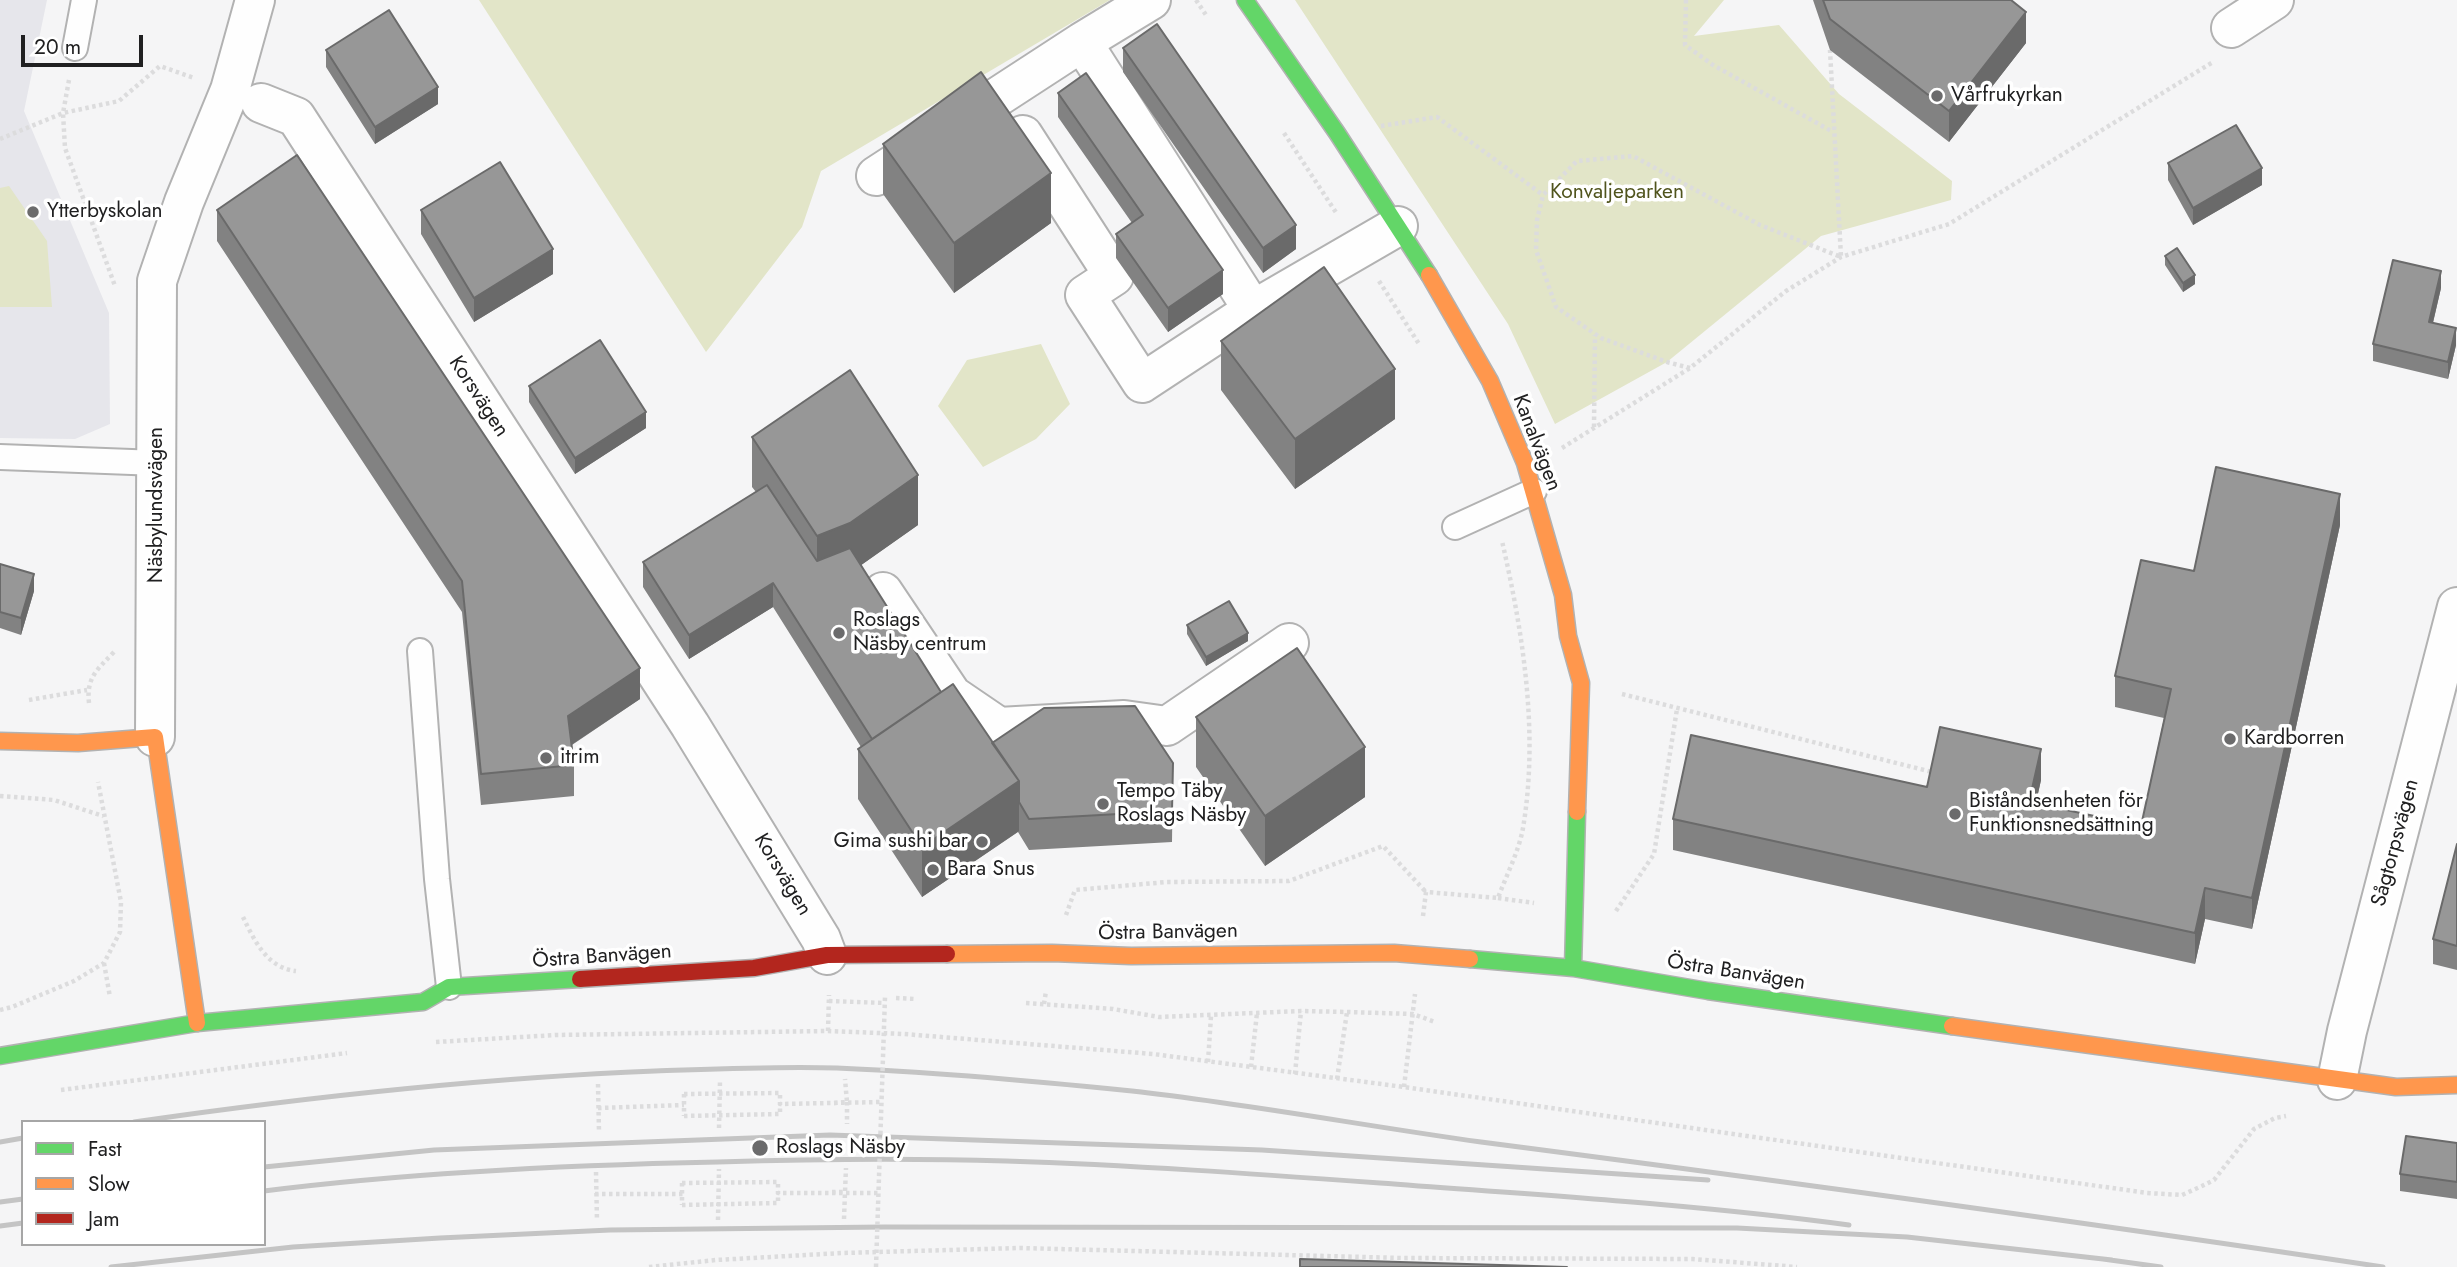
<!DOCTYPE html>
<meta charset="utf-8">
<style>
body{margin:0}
#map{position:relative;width:2457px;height:1267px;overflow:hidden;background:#f5f5f6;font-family:Jost,sans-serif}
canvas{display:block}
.legend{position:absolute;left:21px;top:1120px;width:245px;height:126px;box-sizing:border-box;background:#fff;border:2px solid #a6a6a6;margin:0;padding:9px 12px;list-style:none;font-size:21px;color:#202021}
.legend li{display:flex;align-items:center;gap:14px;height:35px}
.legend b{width:35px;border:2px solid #a6a6a6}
.scale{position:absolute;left:21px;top:35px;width:122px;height:32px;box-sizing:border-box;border:4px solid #202021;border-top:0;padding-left:9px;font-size:21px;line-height:24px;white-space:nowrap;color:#202021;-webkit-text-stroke:5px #fff;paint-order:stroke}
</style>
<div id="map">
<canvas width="2457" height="1267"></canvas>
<ul class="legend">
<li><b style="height:9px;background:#63d668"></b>Fast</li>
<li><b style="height:9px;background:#ff974d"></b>Slow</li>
<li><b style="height:9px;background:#b3261e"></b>Jam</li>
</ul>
<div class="scale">20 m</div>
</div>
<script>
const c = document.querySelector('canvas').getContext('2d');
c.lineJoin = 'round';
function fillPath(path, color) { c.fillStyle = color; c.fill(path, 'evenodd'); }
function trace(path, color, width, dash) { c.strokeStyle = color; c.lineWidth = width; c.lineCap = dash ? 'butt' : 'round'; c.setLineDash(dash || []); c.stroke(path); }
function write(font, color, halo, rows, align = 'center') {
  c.font = font + ' Jost,sans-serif'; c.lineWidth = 7; c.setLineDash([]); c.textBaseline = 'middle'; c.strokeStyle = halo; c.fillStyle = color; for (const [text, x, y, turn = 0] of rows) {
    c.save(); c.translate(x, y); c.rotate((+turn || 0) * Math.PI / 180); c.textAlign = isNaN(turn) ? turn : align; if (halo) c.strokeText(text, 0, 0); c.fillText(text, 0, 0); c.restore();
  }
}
const built = new Path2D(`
 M0 0H47L24 111 109 313 110 424 75 439 0 438Z`);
const green = new Path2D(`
 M479 0H1110L821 171 802 227 706 352Z
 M1295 0H1724L1694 36 1779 25 1839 94 1952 181 1951 200 1821 236 1667 362 1555 424 1508 324Z
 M9 186 47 241 52 307H0V188Z
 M1041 344 1070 404 1036 439 983 467 938 406 967 360Z`);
const path = new Path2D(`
 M1196 0 1206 15
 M1686 0 1685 45 1713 65 1833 132
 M69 80 63 113 65 148 115 286
 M1381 126 1437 117 1543 195
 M1284 133 1337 214
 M0 139 63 113 119 101 160 66 194 78
 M1379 281 1419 344
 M1690 368 1667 362 1601 338 1556 307 1536 250 1537 220 1543 195 1577 161 1633 156 1760 225 1841 257 1830 50
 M1594 427 1595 335
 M1562 448 1690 368 1786 291 1841 257 1949 224 2213 62
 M1622 694 1936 773
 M29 700 87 690
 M89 703C86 677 98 669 114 652
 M0 796 54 800 103 816
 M1498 898 1534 903
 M1616 911 1654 854 1677 709
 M1066 915 1075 890 1167 882 1289 881 1383 846 1426 892
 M1423 916 1426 892 1498 898C1506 876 1519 851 1523 828 1539 733 1523 633 1502 541
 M243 917C254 940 267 968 296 971
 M104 963 110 997
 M896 998 916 999
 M829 1001 885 1003
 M1026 1003 1113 1009 1159 1017 1301 1011 1347 1012 1413 1014 1435 1022
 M1044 1004 1046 991
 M0 1010 12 1007 74 981 104 963 120 932 121 902 98 782
 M828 1031 829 995
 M436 1042 556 1035 828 1031 904 1034 1153 1054 1404 1087 2147 1193 2182 1195 2202 1186 2214 1180 2254 1129 2275 1118 2286 1116
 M1208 1062 1211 1016
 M1251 1067 1257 1013
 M1295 1074 1301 1011
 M1337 1079 1347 1012
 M598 1084 599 1132
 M1404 1087 1415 994
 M61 1090 347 1053
 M684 1094V1116
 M847 1102V1124
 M834 1103 847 1102 845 1079
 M598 1108 684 1105
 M719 1128 720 1081
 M596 1172 597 1221
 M682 1183V1205
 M832 1192H845L846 1168
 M595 1194H683
 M844 1219 845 1192
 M718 1220 719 1169
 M649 1267 716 1260 842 1253 1020 1248 1402 1258 1693 1259 1797 1267`);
const lane = new Path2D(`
 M75 48 84 0
 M0 457 158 463
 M1455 527 1534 491
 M420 651 437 879 449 987`);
const street = new Path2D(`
 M2231 28 2274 0
 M261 103 296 117 690 725 821 939 827 955
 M1023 135 1114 276 1085 295 1142 383 1253 310 1082 42
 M876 176 1082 42 1151 0
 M1253 310 1398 226
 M883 592 952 695 999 727 1124 720 1167 726 1289 643
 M155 737 157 281 184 202 230 90 255 0
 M2337 1080 2347 1031 2457 607`);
const fast = new Path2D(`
 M1245 0 1337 133 1429 275
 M1470 959 1573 968 1708 991 1952 1026
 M1573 968 1577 812
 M0 1056 197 1023 423 1002 449 987 580 979`);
const slow = new Path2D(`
 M1429 275 1490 381 1525 463 1563 595 1568 636 1581 683 1577 812
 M0 741 78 743 155 737 197 1023
 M947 954 1052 953 1131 956 1394 953 1470 959
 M1952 1026 2396 1087 2457 1085`);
const jam = new Path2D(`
 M580 979 754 968 827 955 947 954`);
const rail = new Path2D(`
 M134 1122C307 1097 480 1078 655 1071 715 1069 777 1066 837 1068 935 1072 1034 1081 1132 1091 1249 1104 1365 1126 1481 1142 1782 1181 2083 1222 2383 1267
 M0 1142 23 1138
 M264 1167 434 1150 830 1135 1262 1150 1708 1180
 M264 1191C415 1172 567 1165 718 1162 814 1159 910 1158 1006 1161 1131 1165 1256 1174 1380 1183 1537 1195 1693 1204 1849 1225
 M0 1202 23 1199
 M0 1226 23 1223
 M2103 1259 2161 1267
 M111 1267 293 1247 440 1238 610 1230 884 1227 1737 1228 1907 1237 2112 1260`);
const pathBridge = new Path2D(`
 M684 1094 780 1093V1104L882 1102
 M684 1116 780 1114V1104
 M682 1183 778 1182V1193H880
 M682 1205 778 1203V1193
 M876 1267 885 997`);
const wall = new Path2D(`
 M1813 0H2011L2026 43 1949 142 1830 50Z
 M1123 48 1296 249 1263 273 1123 72Z
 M326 50 438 104 375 144 326 67Z
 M1058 93 1223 294 1168 332 1116 258V234L1132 223 1058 117Z
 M883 144 1051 223 954 293 883 194Z
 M2168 163 2262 185 2193 225 2168 180Z
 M217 210 640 699 572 745 574 765V796L481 805 462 612 217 241Z
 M421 210 553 274 474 322 421 234Z
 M2165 256 2195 284 2183 292 2165 265Z
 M2441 288 2433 323 2456 345 2448 379 2373 361V344Z
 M1221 341 1395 419 1295 489 1221 390Z
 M529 386 646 428 575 474 529 402Z
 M752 437 918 525 861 565 941 692 992 743 1173 763 1172 842 1029 850 1018 832 922 897 858 799V749L861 747 773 607 689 659 643 587V562L756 492 752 487Z
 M2340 525 2252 929 2205 919 2195 964 1673 850V819L1927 787 2041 780 2036 803 2141 826 2164 718 2115 707V676L2194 571Z
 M0 564 34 591 21 635 0 628Z
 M1187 625 1248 641 1206 666 1187 634Z
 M1196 717 1365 797 1265 866 1196 767Z
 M2457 844V970L2433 964V939Z
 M2457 1143V1199L2400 1191V1174Z`);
const shadedWall = new Path2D(`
 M2026 12V43L1949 142V111Z
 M438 87V104L375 144V127Z
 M2262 168V185L2193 225V208Z
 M1051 173V223L954 293V243Z
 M1296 225V249L1263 273V248Z
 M553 249V274L474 322V298Z
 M1223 270V294L1168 332V308Z
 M2441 271V288L2429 339V322Z
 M2195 275V284L2183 292V283Z
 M2456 328V345L2448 379V362Z
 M1395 369V419L1295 489V439Z
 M646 412V428L575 474V458Z
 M918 475V525L850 573 817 586V536Z
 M2340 494V525L2252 929V898Z
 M34 574V591L21 635V618Z
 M773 583V607L689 659V635Z
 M1248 633V641L1206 666V657Z
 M640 668V699L568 747V716Z
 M1365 747V797L1265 866V816Z
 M2041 749V780L2029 833V802Z
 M1019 781V831L922 897V847Z
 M2205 888V919L2195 964V933Z`);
const building = new Path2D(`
 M1823 0H2011L2026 12 1949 111 1830 19Z
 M389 10 438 87 375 127 326 50Z
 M1157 24 1296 225 1263 248 1123 48Z
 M981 72 1051 173 954 243 883 144Z
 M1086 73 1223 270 1168 308 1116 234 1143 215 1058 93Z
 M2236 125 2262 168 2193 208 2168 163Z
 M297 155 640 668 568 716 574 765 481 774 462 581 217 210Z
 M500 162 553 249 474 298 421 210Z
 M2177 248 2195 275 2183 283 2165 256Z
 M2393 260 2441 271 2429 322 2456 328 2448 362 2373 344Z
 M1324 267 1395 369 1295 439 1221 341Z
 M600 340 646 412 575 458 529 386Z
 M850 370 918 475 850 523 817 536 752 437Z
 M2216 467 2340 494 2252 898 2205 888 2195 933 1673 819 1691 735 1927 787 1940 727 2041 749 2029 802 2141 826 2171 689 2115 676 2141 560 2194 571Z
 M767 485 817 561 850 548 941 692 872 739 773 583 689 635 643 562Z
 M0 564 34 574 21 618 0 612Z
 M1229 601 1248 633 1206 657 1187 625Z
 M1297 648 1365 747 1265 816 1196 717Z
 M953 684 1019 781 922 847 858 749Z
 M1135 706 1173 763 1172 811 1029 819 1019 802V781L992 743 1044 708Z
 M2457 844V946L2433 939Z
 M2406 1136 2457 1143V1182L2400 1174Z
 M1300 1259 1567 1267H1300Z`);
const markers = [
 [1937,96,7,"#6b6b6c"],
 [33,212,7,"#6b6b6c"],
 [839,633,7,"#6b6b6c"],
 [2230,739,7,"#6b6b6c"],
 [546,758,7,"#6b6b6c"],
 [1103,804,7,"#6b6b6c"],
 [1955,814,7,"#6b6b6c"],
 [982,842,7,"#6b6b6c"],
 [933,870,7,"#6b6b6c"],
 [760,1148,9,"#6b6b6c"]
];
const poiNames = [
 ["Vårfrukyrkan",1951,96],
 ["Ytterbyskolan",47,212],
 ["Roslags",853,621],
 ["Näsby centrum",853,645],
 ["Kardborren",2244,739],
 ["itrim",560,758],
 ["Tempo Täby",1117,792],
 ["Roslags Näsby",1117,816],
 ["Biståndsenheten för",1969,802],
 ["Funktionsnedsättning",1969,826],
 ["Gima sushi bar",968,842,"right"],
 ["Bara Snus",947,870],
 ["Roslags Näsby",776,1148]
];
const parkNames = [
 ["Konvaljeparken",1617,193]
];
const streetNames = [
 ["Korsvägen",478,397,57],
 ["Kanalvägen",1536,443,69],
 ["Näsbylundsvägen",157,505,-90],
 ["Sågtorpsvägen",2396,843,-75],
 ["Korsvägen",782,875,59],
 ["Östra Banvägen",1168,933,-1],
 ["Östra Banvägen",602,957,-4],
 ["Östra Banvägen",1736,973,9]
];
fillPath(built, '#e6e6eb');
fillPath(green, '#e2e5c8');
trace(lane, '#b2b2b2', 28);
trace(street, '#b2b2b2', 42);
trace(fast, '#b2b2b2', 19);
trace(slow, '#b2b2b2', 19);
trace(jam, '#b2b2b2', 19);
trace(path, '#dcdcdd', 4.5, [3.5, 3.5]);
trace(lane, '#fefefe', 24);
trace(street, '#fefefe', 38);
trace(fast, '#63d668', 16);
trace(slow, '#ff974d', 16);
trace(jam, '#b3261e', 16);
trace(rail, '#c4c4c4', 5);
trace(pathBridge, '#dcdcdd', 4.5, [3.5, 3.5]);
fillPath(wall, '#828282');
fillPath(shadedWall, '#6a6a6a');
fillPath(building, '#979797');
trace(building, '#6a6a6a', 2);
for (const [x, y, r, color] of markers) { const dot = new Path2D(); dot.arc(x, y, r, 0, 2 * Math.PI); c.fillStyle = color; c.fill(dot); trace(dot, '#fff', 2.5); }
write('21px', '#202021', '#fff', poiNames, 'left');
write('21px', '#50541d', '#fff', parkNames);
write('21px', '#202021', '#fff', streetNames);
</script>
